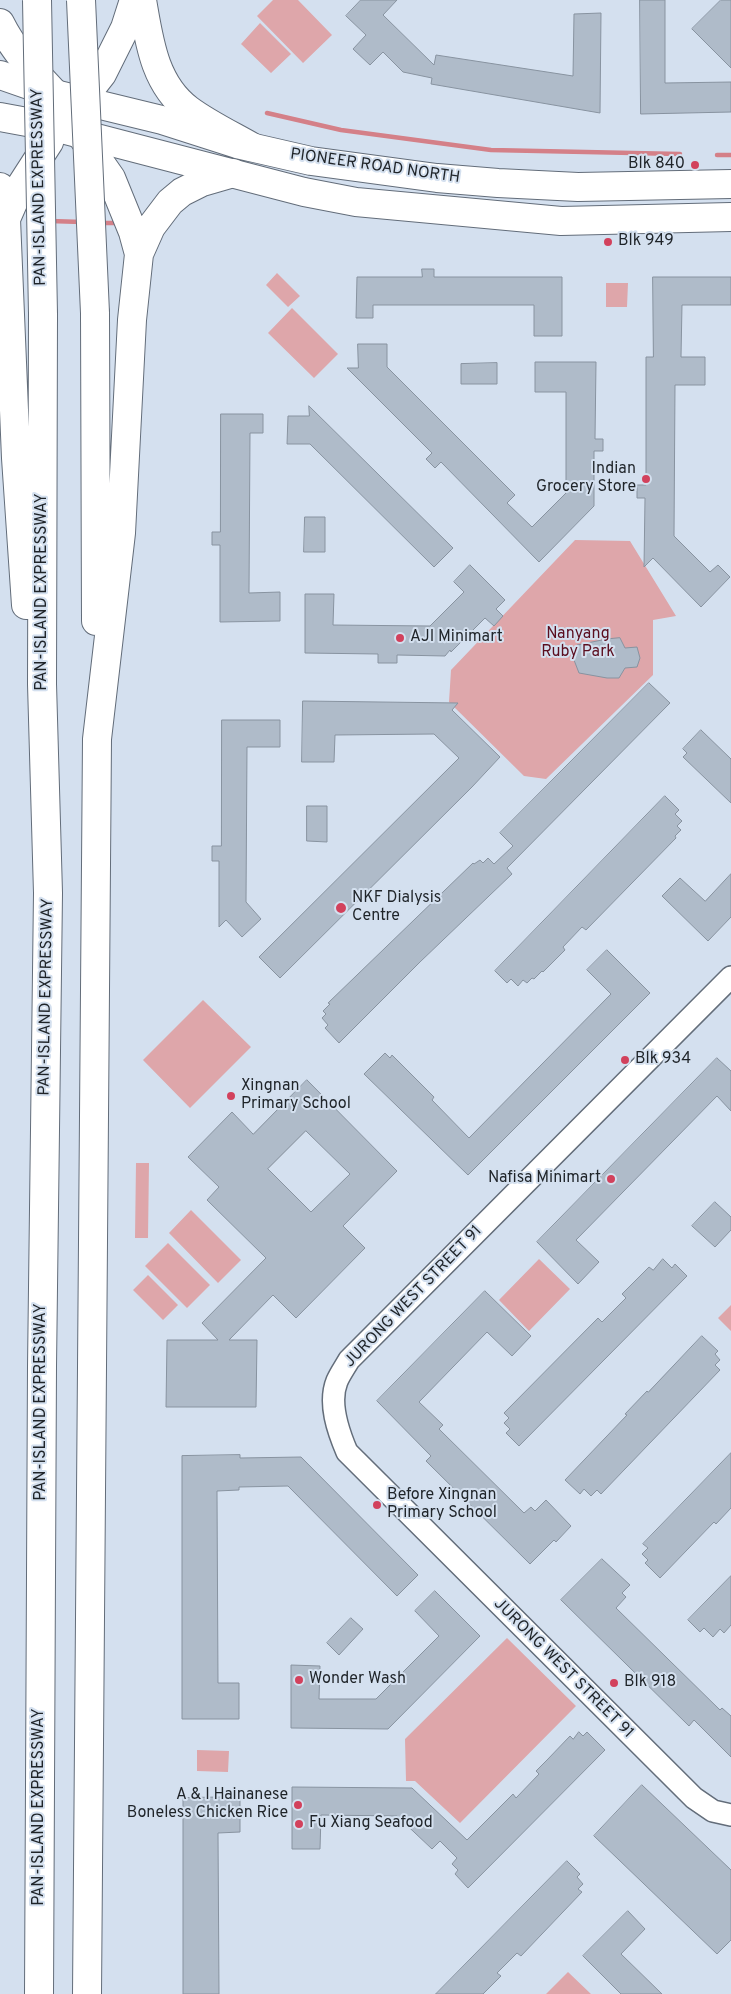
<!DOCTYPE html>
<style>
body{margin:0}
canvas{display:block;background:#d4e0ef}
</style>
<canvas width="731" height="1994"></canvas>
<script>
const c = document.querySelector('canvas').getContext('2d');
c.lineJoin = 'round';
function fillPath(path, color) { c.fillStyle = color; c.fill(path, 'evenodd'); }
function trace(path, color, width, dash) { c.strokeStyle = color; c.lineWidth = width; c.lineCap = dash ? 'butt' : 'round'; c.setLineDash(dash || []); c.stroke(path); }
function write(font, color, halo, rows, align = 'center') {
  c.font = font + ' Overpass,sans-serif'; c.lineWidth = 4; c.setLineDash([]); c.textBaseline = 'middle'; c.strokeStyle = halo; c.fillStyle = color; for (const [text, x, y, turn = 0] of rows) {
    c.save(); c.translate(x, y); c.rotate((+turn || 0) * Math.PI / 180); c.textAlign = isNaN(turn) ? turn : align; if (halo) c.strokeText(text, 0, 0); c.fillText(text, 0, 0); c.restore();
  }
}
const green = new Path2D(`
 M273 0H298L332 35 303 63 257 16Z
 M260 23 291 54 271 73 241 44Z
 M277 273 300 296 288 307 266 285Z
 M606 283H628L627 307H606Z
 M292 308 338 354 314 378 268 333Z
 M575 540 630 541 676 616 653 620V675L546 779 524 776 449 702 451 670Z
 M203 1000 251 1047 190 1108 143 1060Z
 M136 1163H149L148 1238H135Z
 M191 1210 241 1260 218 1283 169 1233Z
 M168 1243 210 1285 187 1308 145 1266Z
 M539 1259 570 1289 529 1331 499 1300Z
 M148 1275 178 1305 163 1320 133 1290Z
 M731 1305V1331L718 1318Z
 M507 1638 576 1706 460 1823 415 1781H406L405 1739Z
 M197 1750 229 1751 228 1772 197 1771Z
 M568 1972 591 1994H546Z`);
const stream = new Path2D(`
 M267 113 341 130 491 150 680 154
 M717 155H731
 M50 221 82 222
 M100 223H117`);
const building = new Path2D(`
 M361 0H397L383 15 434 65 436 55 573 76 574 14 601 13 600 113 431 84 432 78 403 72 383 52 370 65 353 49 366 35 346 16Z
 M640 0H665V83L731 82V112L641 114Z
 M721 0H731V68L692 29Z
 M422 269H434V277H562V336H534V305H373V318H356L357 277H422Z
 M653 277H731V305H682L681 357H705V385H675L674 536 710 572 718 565 730 577 701 607 653 558 644 567 645 498H637V485H646V357H653Z
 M358 344H387V367L515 495 507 503 532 527 566 493V392H535V362H596L595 439H603V451H594V506L539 562 441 462 435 468 426 459 432 453 347 368H358Z
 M497 363V384H461V364Z
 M309 406 453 548 434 567 310 444H287L288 416H309Z
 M221 414H263V433H250L249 593 280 592V621L220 622V545H212V532H220Z
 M305 517H325V552H304Z
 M470 565 505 600 496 609 503 616 494 626 485 618 451 652 450 650 445 656 397 655V663H378V654L305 653V594H334L333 625 430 626 464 592 454 582Z
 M620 638 625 648 637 647 640 658 637 667 625 668 619 678H607L579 673 574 660 577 645 607 639Z
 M649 683 670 703 507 868 512 874 420 962 339 1043 325 1028 328 1025 322 1018 326 1014 323 1011 330 1004 328 1003 473 863 474 864 480 860 483 863 488 858 494 864 513 846 500 833Z
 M303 701 458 703 452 710 500 757 472 787 280 978 259 957 459 758 434 734 335 735 334 762H302Z
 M222 720H280V747H247L246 902 261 919 242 937 226 920 219 927V861H212V846H221Z
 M701 730 731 759V803L683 757 687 753 683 749Z
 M665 796 679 810 675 814 682 821 677 826 681 830 675 836 676 838 586 930 582 927 563 947 565 950 543 972 542 971 534 979 532 978 527 983 523 980 518 986 511 979 507 983 495 971Z
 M307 806H327V842L307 841Z
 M731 874V917L708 941 662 896 680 878 705 901Z
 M607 950 650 993 468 1175 364 1074 385 1053 390 1058 392 1055 434 1097 432 1100 469 1138 611 994 587 970Z
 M717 1058 731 1071V1111L717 1096 576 1240 599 1262 578 1284 537 1242Z
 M307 1080 397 1171 343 1226 365 1248 296 1318 273 1295 229 1340H257L256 1407H166L167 1340H218L202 1323 266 1258 207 1200 219 1187 188 1157 232 1112 253 1134ZM306 1131 350 1174 311 1212 268 1169Z
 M715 1202 731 1217V1230L715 1247 692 1226Z
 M663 1259 672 1268 675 1264 687 1276 519 1446 506 1433 510 1429 504 1423 509 1418 504 1413 598 1318 602 1322 626 1298 622 1294 649 1267 653 1270Z
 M485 1291 531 1336 512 1356 487 1332 419 1402 443 1425 439 1429 524 1513 531 1507 535 1511 546 1500 571 1526 556 1542 554 1540 530 1564 426 1461 431 1456 377 1401Z
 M702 1336 718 1351 715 1354 720 1360 715 1365 720 1370 601 1494 597 1490 591 1496 584 1489 580 1494 565 1480 627 1415 625 1414 647 1391 648 1392Z
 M731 1453V1508L716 1524 714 1522 660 1578 645 1563 648 1560 642 1554 648 1548 643 1544Z
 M240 1455V1458L301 1457 418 1575 397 1596 288 1486 239 1487V1490L217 1491 218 1683H239V1719H182V1456Z
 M602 1559 630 1585 622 1593 626 1597 616 1608 720 1710 722 1708 731 1716V1757L694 1720 689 1726 561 1600Z
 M731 1576V1625L724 1633 720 1629 713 1637 704 1628 700 1632 688 1620Z
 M435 1591 480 1636 388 1729 291 1728V1665L320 1666 319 1699H376L439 1636 415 1611Z
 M351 1618 363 1629 339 1655 327 1643Z
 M579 1732 583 1736 587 1732 605 1750 468 1888 455 1874 458 1870 452 1864 457 1858 440 1841 432 1849 397 1816 321 1815 320 1849H292V1787L412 1788 467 1840 513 1794 516 1798 539 1774 536 1771 547 1760 570 1736 573 1739Z
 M642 1785 731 1870V1940L717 1954 594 1836Z
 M222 1797H240V1832L218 1833 219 1994H183V1798Z
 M567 1861 580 1874 577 1877 583 1884 578 1889 582 1892 521 1956 517 1953 497 1973 501 1976 483 1994H436Z
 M628 1911 645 1929 621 1954 662 1994H621L583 1956Z`);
const minor = new Path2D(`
 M731 977 349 1360C345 1367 340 1374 337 1381 328 1403 338 1431 347 1452L694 1798 713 1811 731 1815`);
const major = new Path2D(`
 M0 75 55 94 162 120 237 144 311 161 437 178 498 183 578 187 731 184
 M0 117 54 127 304 192 356 202 561 221 731 217`);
const highway = new Path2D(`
 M134 0 125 28 102 74 81 101V135L111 178 133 232 139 254
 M142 0C149 40 154 84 189 110 208 124 231 135 252 147
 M0 23C15 53 33 70 55 94L54 127 49 142 20 187 6 219
 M0 187 6 219 16 458 26 605
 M95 313 96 621
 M39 1994 42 1366 48 893 42 684 43 314
 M87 1994 97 739 121 533 132 320 139 254 151 227 170 202 182 192 202 182 233 173`);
const highwayBridge = new Path2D(`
 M37 0 43 314
 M81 0 95 313`);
const markers = [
 [695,165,5,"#d2415c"],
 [608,242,5,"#d2415c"],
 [646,479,5,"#d2415c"],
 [400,638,5,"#d2415c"],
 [341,908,6,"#d2415c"],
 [625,1060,5,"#d2415c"],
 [231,1096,5,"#d2415c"],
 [611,1179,5,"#d2415c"],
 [377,1505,5,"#d2415c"],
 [299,1680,5,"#d2415c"],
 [614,1683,5,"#d2415c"],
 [298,1805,5,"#d2415c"],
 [299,1824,5,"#d2415c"]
];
const poiNames = [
 ["Blk 840",685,165,"right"],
 ["Blk 949",618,242],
 ["Indian",636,470,"right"],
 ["Grocery Store",636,488,"right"],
 ["AJI Minimart",410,638],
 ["NKF Dialysis",352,899],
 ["Centre",352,917],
 ["Blk 934",635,1060],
 ["Xingnan",241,1087],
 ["Primary School",241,1105],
 ["Nafisa Minimart",601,1179,"right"],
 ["Before Xingnan",387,1496],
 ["Primary School",387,1514],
 ["Wonder Wash",309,1680],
 ["Blk 918",624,1683],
 ["A & I Hainanese",288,1796,"right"],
 ["Boneless Chicken Rice",288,1814,"right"],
 ["Fu Xiang Seafood",309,1824]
];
const streetNames = [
 ["PIONEER ROAD NORTH",375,167,8],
 ["PAN-ISLAND EXPRESSWAY",40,187,-91],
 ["PAN-ISLAND EXPRESSWAY",43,592,-90],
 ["PAN-ISLAND EXPRESSWAY",47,997,-89],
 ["JURONG WEST STREET 91",414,1297,-46],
 ["PAN-ISLAND EXPRESSWAY",42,1402,-90],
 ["JURONG WEST STREET 91",563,1669,45],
 ["PAN-ISLAND EXPRESSWAY",40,1807,-90]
];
const parkNames = [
 ["Nanyang",578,635],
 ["Ruby Park",578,653]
];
fillPath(green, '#dea6aa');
trace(stream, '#d48088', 4.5);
fillPath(building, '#afbbc9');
trace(building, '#8893a0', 1);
trace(minor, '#636d7a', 24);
trace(major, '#636d7a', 30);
trace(highway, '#636d7a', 30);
trace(minor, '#fff', 21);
trace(major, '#fff', 28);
trace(highway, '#fff', 28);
trace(highwayBridge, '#636d7a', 30, []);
trace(highwayBridge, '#fff', 28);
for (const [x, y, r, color] of markers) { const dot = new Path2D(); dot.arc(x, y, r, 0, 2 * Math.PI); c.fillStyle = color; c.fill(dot); trace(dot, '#d4e0ef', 2); }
write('16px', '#1f2429', '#d4e0ef', poiNames, 'left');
write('16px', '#1f2429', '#d4e0ef', streetNames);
write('16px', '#5b0e1f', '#d4e0ef', parkNames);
</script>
